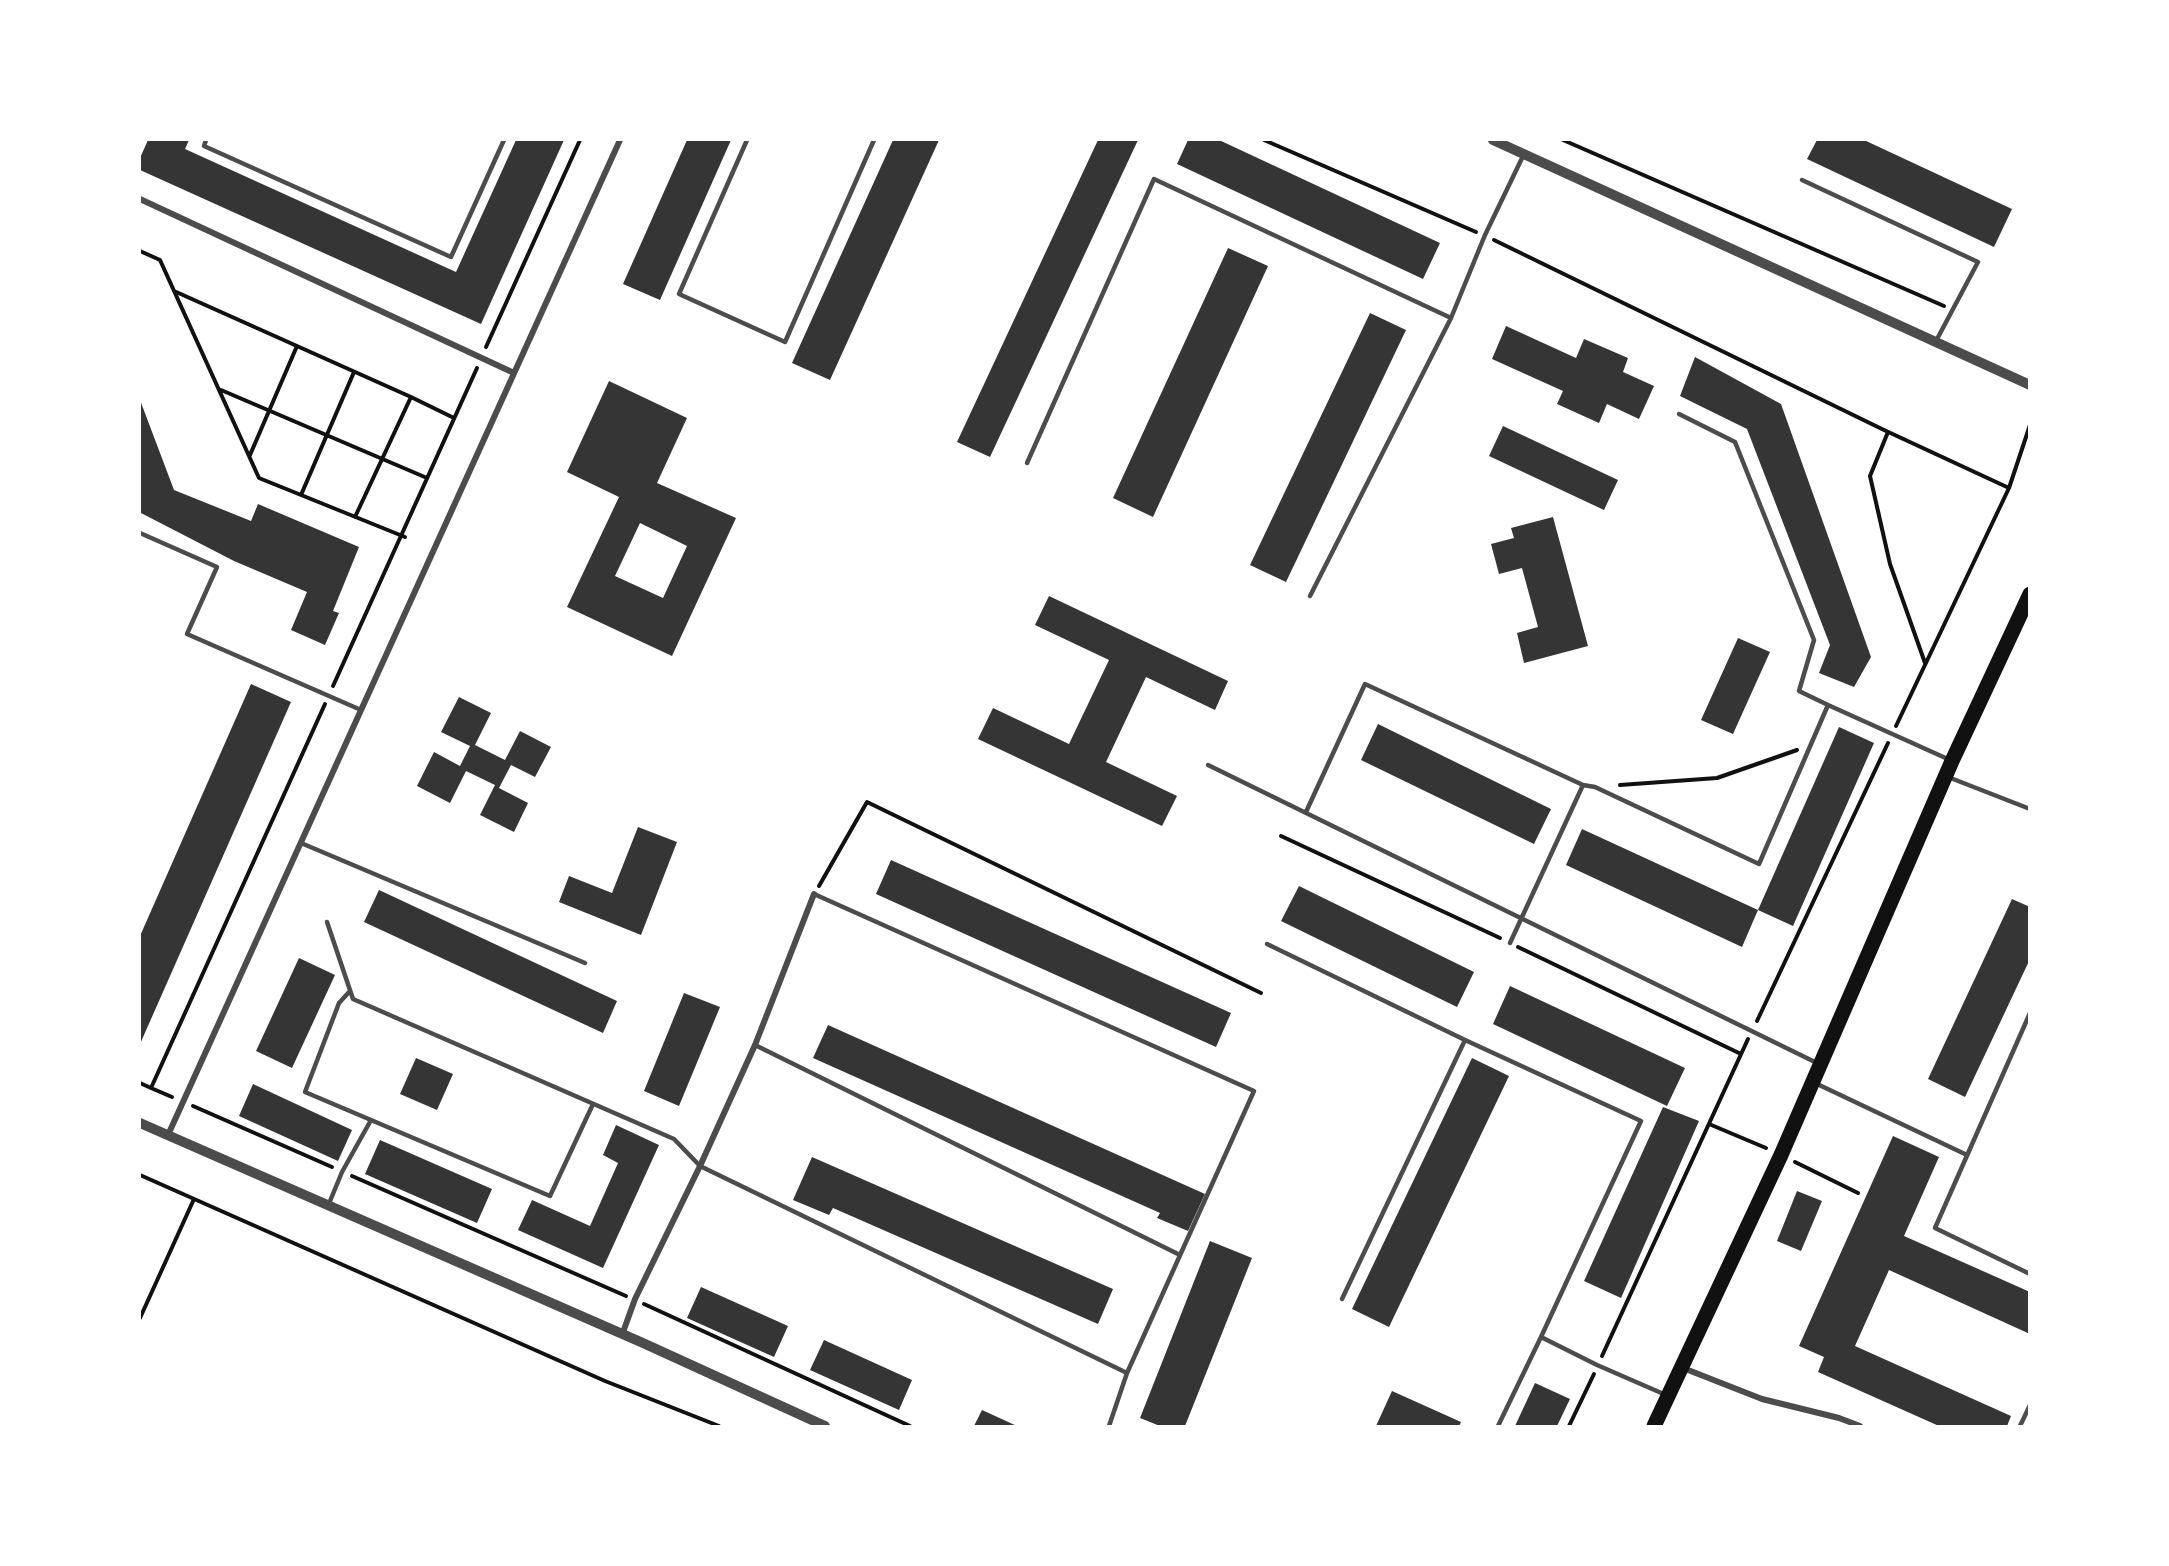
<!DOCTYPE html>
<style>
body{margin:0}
#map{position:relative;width:2169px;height:1566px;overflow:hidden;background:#fff;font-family:"Work Sans",sans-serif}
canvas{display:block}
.frame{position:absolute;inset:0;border:141px solid #fff;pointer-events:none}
</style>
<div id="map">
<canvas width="2169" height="1566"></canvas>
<div class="frame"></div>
</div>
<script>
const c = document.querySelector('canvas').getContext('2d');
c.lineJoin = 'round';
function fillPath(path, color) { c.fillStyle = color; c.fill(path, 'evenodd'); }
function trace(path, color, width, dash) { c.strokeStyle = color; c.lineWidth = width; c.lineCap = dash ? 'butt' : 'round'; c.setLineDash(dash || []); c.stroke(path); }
const building = new Path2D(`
 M148 140H189L185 149 456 272 516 140H564L481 324 140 170V158Z
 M687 140H731L660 300 623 284Z
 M893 140H939L830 380 792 363Z
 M1098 140H1138L990 457 957 442Z
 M1188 140H1219L1440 243 1423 279 1177 164Z
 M1817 140H1864L2012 209 1994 247 1807 159Z
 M1228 248 1268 266 1153 517 1113 498Z
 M1370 313 1406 330 1286 582 1250 565Z
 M1506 326 1576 358 1584 339 1628 358 1623 372 1654 386 1639 419 1607 404 1599 423 1557 404 1563 391 1492 359Z
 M1695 357 1781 404 1871 657 1854 687 1819 673 1830 645 1747 429 1680 396Z
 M609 381 687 418 657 483 736 518 672 656 567 607 619 497 567 472ZM640 523 687 546 663 598 615 576Z
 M140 400 174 490 251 521 258 504 359 547 333 611 339 613 325 645 291 630 307 592 234 561 141 513 140 508Z
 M1503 426 1618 480 1604 510 1489 456Z
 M1553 517 1588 646 1524 663 1517 633 1538 627 1522 568 1499 574 1491 544 1514 538 1511 528Z
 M1049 596 1228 681 1215 710 1146 677 1106 762 1177 796 1162 826 978 739 993 708 1069 744 1109 660 1035 625Z
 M1738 638 1770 652 1733 734 1701 720Z
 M251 684 291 702 140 1044V936Z
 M459 697 491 713 475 745 505 760 520 731 551 747 535 777 511 765 499 788 528 803 514 832 480 815 495 785 466 771 450 803 417 786 434 752 460 766 470 746 441 732Z
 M1378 724 1551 809 1534 844 1361 760Z
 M1839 727 1874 743 1793 926 1758 910Z
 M638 827 677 842 641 935 559 902 569 876 612 893Z
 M1582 829 1758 910 1742 947 1566 865Z
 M891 860 1231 1013 1216 1047 876 894Z
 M1299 886 1474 972 1457 1007 1281 921Z
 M379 890 617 1001 603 1033 364 922Z
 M2012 899 2030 907V959L1965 1097 1928 1079Z
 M299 958 335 975 292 1068 256 1051Z
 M1510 986 1685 1068 1667 1106 1493 1024Z
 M684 993 720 1007 679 1106 644 1091Z
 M828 1025 1205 1194 1188 1231 1157 1218 1160 1213 813 1058Z
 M416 1058 453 1074 437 1110 400 1094Z
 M1472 1058 1509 1076 1389 1327 1352 1309Z
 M253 1084 352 1130 338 1161 239 1116Z
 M1663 1107 1699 1121 1621 1298 1584 1281Z
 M616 1125 659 1145 603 1268 518 1230 532 1200 590 1226 618 1163 603 1155Z
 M1893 1136 1939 1157 1904 1236 2030 1292V1334L1889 1270 1855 1346 2011 1416 2007 1426H1939L1818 1372 1824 1357 1799 1346Z
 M380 1140 492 1189 477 1223 365 1174Z
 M812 1157 1113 1289 1098 1324 833 1208 829 1215 793 1200Z
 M1797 1191 1822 1201 1801 1251 1777 1241Z
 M1210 1241 1252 1258 1185 1426H1160L1140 1418Z
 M701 1287 788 1326 774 1357 687 1318Z
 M824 1340 912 1380 899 1410 810 1370Z
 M1535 1383 1570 1399 1557 1426H1515Z
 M1392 1391 1461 1422 1459 1426H1376Z
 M982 1410 1017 1426H974Z`);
const path = new Path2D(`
 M1264 140 1476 232
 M1563 140 1944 306
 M1494 240 1884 430 2009 488
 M140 251 160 260 259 478 405 537
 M174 291 411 397
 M486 347 580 140
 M221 390 427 478
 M1888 432 1870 476 1890 564 1925 663
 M250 455 297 346
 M301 495 354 372
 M355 517 411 397 454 418
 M333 686 477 368
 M1896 726 2009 488 2030 425
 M1620 785 1717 778 1797 750
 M1281 836 1500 938
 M819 886 867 802 1261 993
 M1518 947 1741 1054
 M1757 1021 1888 743
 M140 1083 151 1088 325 704
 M151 1088 172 1097
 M193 1106 332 1167
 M1709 1124 1766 1148
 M1795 1162 1858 1193
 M140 1175 605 1381 719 1426
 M352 1176 626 1296
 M644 1304 910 1426
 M140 1318 194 1199
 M1602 1356 1748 1039
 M1569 1426 1594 1374`);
const service = new Path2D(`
 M206 140 204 146 451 257 504 140
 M747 140 679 294 785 342 874 140
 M1802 180 1978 262 1936 341
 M1679 414 1735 442 1814 640 1799 691 1828 705
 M1027 463 1154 179 1451 318
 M140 533 217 567 187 634 361 710
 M1310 596 1451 318 1485 235 1524 154
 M1208 765 1819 1064
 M1948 777 2030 809
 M1306 812 1365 684 1583 785 1595 787 1759 864 1828 705 1950 760
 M301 843 585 963
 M814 894 1254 1091 1127 1373 1109 1426
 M327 922 353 999 674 1139 700 1166 1127 1373
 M1510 943 1583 785
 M1267 944 1465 1040 1641 1121 1541 1337 1597 1365 1666 1395
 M350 991 339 1003 305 1092 550 1196 593 1104
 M2030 1013 1935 1228 2030 1274
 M755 1045 1180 1255
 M1815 1083 1967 1155
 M328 1206 342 1172 371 1120
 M1342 1299 1465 1040
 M1498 1426 1541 1337
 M2020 1426 2030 1405`);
const minor = new Path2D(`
 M140 199 514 373
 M168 1135 620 140
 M622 1335 635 1299 700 1166 755 1045 814 894
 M1683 1368 1762 1399 1839 1418 1860 1426`);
const tertiary = new Path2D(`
 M1493 140 2030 385
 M140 1123 643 1343 825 1426`);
const primary = new Path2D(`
 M1654 1426 1781 1155 1952 761 2030 594`);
fillPath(building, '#353535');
trace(path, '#111', 4);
trace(service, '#4c4c4c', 4.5);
trace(minor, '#4c4c4c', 6);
trace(tertiary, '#4c4c4c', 10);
trace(primary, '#111', 15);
</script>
